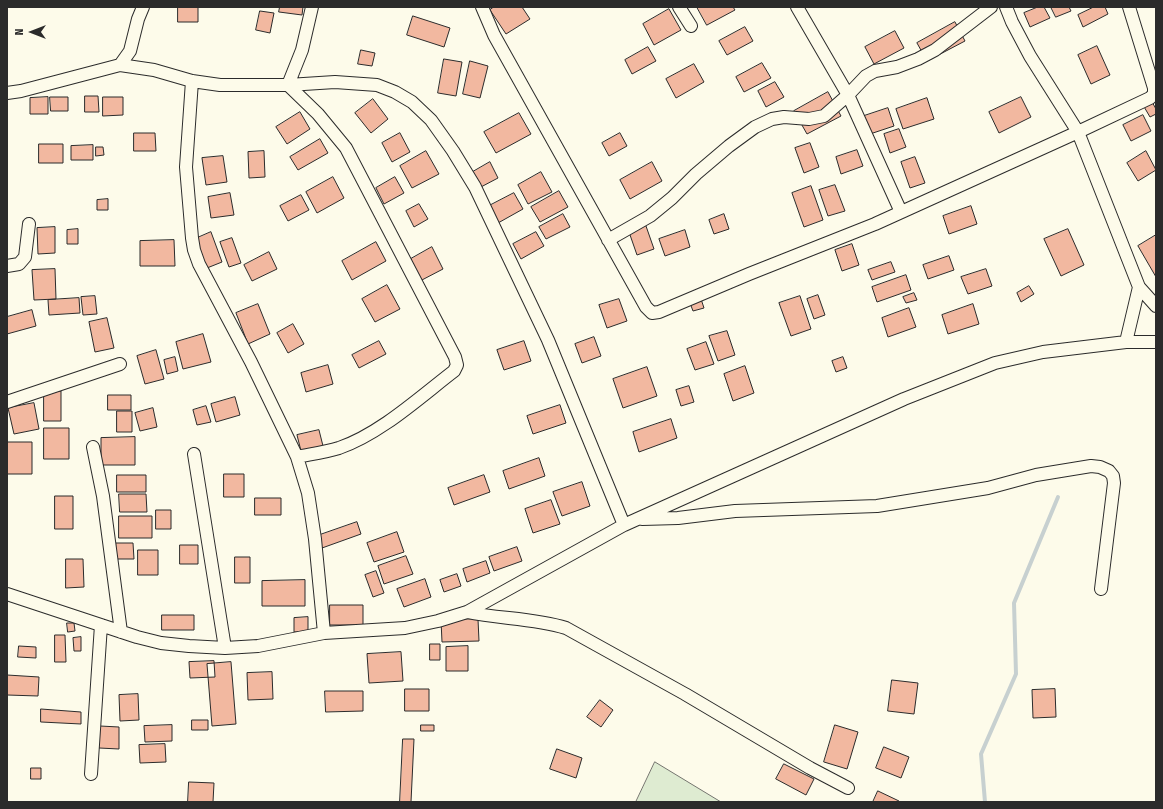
<!DOCTYPE html>
<style>
body{margin:0}
#map{position:relative;width:1163px;height:809px;overflow:hidden;background:#fdfbea;font-family:"Fira Sans Condensed",sans-serif}
canvas{display:block}
.frame{position:absolute;inset:0;border:8px solid #2b2b2b;pointer-events:none}
.north{position:absolute;left:12px;top:12px;width:40px;height:40px;-webkit-text-stroke:3px #fdfbea;paint-order:stroke;rotate:270deg;font-size:11px;font-weight:700;line-height:16px;text-align:center;color:#2b2b2b}
.north::after{content:'';display:block;margin:auto;width:14px;height:18px;background:#2b2b2b;clip-path:polygon(50% 0,100% 100%,50% 72%,0 100%)}
</style>
<div id="map">
<canvas width="1163" height="809"></canvas>
<div class="frame"></div>
<div class="north">N</div>
</div>
<script>
const c = document.querySelector('canvas').getContext('2d');
c.lineJoin = 'round';
function fillPath(path, color) { c.fillStyle = color; c.fill(path, 'evenodd'); }
function trace(path, color, width, dash) { c.strokeStyle = color; c.lineWidth = width; c.lineCap = dash ? 'butt' : 'round'; c.setLineDash(dash || []); c.stroke(path); }
const green = new Path2D(`
 M655 762 721 802H636Z`);
const stream = new Path2D(`
 M985 802 981 754 1016 674 1014 603 1058 497`);
const building = new Path2D(`
 M178 7H198V22H178Z
 M280 7H303L302 15 279 12Z
 M494 7H522L530 19 506 34 490 10Z
 M697 7H733L735 10 707 25Z
 M1038 7H1044L1050 18 1030 27 1024 13Z
 M1051 7H1069L1071 11 1056 17Z
 M1094 7H1105L1108 14 1083 27 1078 15Z
 M669 9 681 30 654 45 643 24Z
 M260 11 274 13 270 33 256 30Z
 M413 16 450 28 444 47 407 35Z
 M955 22 965 41 927 61 917 43Z
 M745 27 753 41 727 55 719 41Z
 M895 31 904 48 874 64 865 47Z
 M1097 46 1110 75 1091 84 1078 55Z
 M648 47 656 61 632 74 625 60Z
 M361 50 375 53 372 66 358 64Z
 M444 59 462 62 456 96 438 93Z
 M470 61 488 66 480 98 463 94Z
 M762 63 771 78 744 92 736 77Z
 M694 64 704 82 676 98 666 79Z
 M775 82 784 97 766 107 758 91Z
 M828 92 841 116 807 134 794 111Z
 M85 96H98L99 112H85Z
 M48 97V114H30V98Z
 M50 97H68V111H51Z
 M103 97H123V115L103 116Z
 M1021 97 1031 117 999 133 989 112Z
 M927 98 934 119 903 129 896 109Z
 M373 99 388 119 371 133 355 113Z
 M1151 100 1156 109V114L1150 117 1143 105Z
 M888 108 894 126 870 134 864 116Z
 M300 112 310 129 287 144 276 127Z
 M519 113 531 134 496 153 484 132Z
 M1143 115 1151 131 1131 141 1123 125Z
 M899 129 906 147 890 153 884 134Z
 M134 133H155L156 151H134Z
 M400 133 410 152 392 162 382 143Z
 M620 133 627 146 609 156 602 143Z
 M320 139 328 153 298 170 290 157Z
 M810 143 819 167 804 173 795 148Z
 M39 144H63V163H39Z
 M93 145V160H71V146Z
 M96 147H103L104 155 96 156Z
 M857 150 863 166 841 174 836 157Z
 M264 151 265 177 249 178 248 152Z
 M426 151 439 174 412 188 400 166Z
 M1146 151 1156 170 1138 181 1127 163Z
 M223 156 227 182 206 185 202 158Z
 M915 157 925 183 910 188 901 162Z
 M490 162 498 178 479 188 471 173Z
 M652 162 662 181 630 199 620 180Z
 M541 172 552 192 528 204 518 185Z
 M333 177 344 198 317 213 306 192Z
 M395 177 404 193 384 204 376 188Z
 M835 185 845 211 828 216 819 190Z
 M811 186 823 220 804 227 792 193Z
 M559 191 568 207 540 222 531 207Z
 M230 193 234 215 211 218 208 197Z
 M514 193 523 209 498 223 489 206Z
 M301 195 309 210 288 221 280 206Z
 M108 199V210H97V200Z
 M419 204 428 219 414 227 406 211Z
 M971 206 977 224 949 234 943 216Z
 M563 214 570 227 546 239 539 227Z
 M724 214 729 229 714 234 709 220Z
 M646 226 654 249 637 255 629 232Z
 M55 227V253L38 254 37 228Z
 M78 229V244H67V230Z
 M1068 229 1084 265 1061 276 1044 239Z
 M685 230 690 247 665 256 659 239Z
 M211 232 222 262 207 268 195 239Z
 M536 232 544 246 521 259 513 244Z
 M1156 235V277L1138 246Z
 M232 238 241 263 229 267 220 242Z
 M174 240 175 266H140V241Z
 M376 242 386 261 352 280 342 261Z
 M852 244 859 265 842 271 835 250Z
 M432 247 443 269 420 281 409 260Z
 M269 252 277 269 252 281 244 265Z
 M949 256 954 270 928 279 923 265Z
 M891 262 895 272 872 280 868 270Z
 M55 269 56 299 34 300 32 270Z
 M986 269 992 286 968 294 961 277Z
 M906 275 911 290 877 302 872 287Z
 M387 285 400 309 375 322 362 299Z
 M1029 286 1034 294 1021 302 1017 293Z
 M914 293 917 300 906 303 903 297Z
 M818 295 825 315 814 319 807 299Z
 M95 296 97 314 83 315 81 297Z
 M800 296 811 329 791 336 779 303Z
 M79 298 80 313 49 315 48 300Z
 M619 299 627 321 607 328 599 305Z
 M701 299 704 308 693 311 690 303Z
 M258 304 270 334 248 344 236 313Z
 M973 304 979 324 948 334 942 315Z
 M909 308 916 327 888 337 882 318Z
 M32 310 36 326 7 334V317Z
 M107 318 114 348 95 352 89 322Z
 M293 324 304 344 288 353 277 333Z
 M727 331 735 355 718 361 709 336Z
 M203 334 211 362 183 369 176 342Z
 M594 337 601 356 582 363 575 344Z
 M379 341 386 354 359 368 352 355Z
 M524 341 531 361 504 370 497 350Z
 M706 342 714 364 695 370 687 349Z
 M156 350 164 379 145 384 137 356Z
 M175 357 178 371 167 374 164 360Z
 M843 357 847 368 836 372 832 361Z
 M328 365 333 384 306 392 301 373Z
 M745 366 754 393 733 401 724 374Z
 M647 367 657 396 623 408 613 379Z
 M689 386 694 402 681 406 676 390Z
 M44 391H61V421H44Z
 M108 395H131V410H108Z
 M235 397 240 415 216 422 211 404Z
 M34 403 39 429 14 434 8 408Z
 M560 405 566 423 533 434 527 416Z
 M206 406 211 422 197 425 193 410Z
 M153 408 157 427 140 431 135 413Z
 M117 411H132V432H117Z
 M671 419 677 438 639 452 633 432Z
 M44 428H69V459H44Z
 M319 430 323 446 301 451 297 435Z
 M135 437V465H101V438Z
 M7 442H32V474H7Z
 M539 458 545 476 509 489 503 471Z
 M224 474H244V497H224Z
 M117 475H146V492H117Z
 M484 475 490 492 454 505 448 488Z
 M582 482 590 506 562 516 553 492Z
 M119 494H146L147 512H120Z
 M55 496H73V529H55Z
 M255 498H281V515H255Z
 M551 500 560 524 533 533 525 509Z
 M156 510H171V529H156Z
 M119 516H152V538H119Z
 M357 522 361 534 322 548 317 536Z
 M397 532 404 552 374 562 367 543Z
 M116 543H133L134 559H116Z
 M180 545H198V564H180Z
 M517 547 522 561 494 571 489 557Z
 M138 550H158V575H138Z
 M406 556 413 574 384 584 378 566Z
 M235 557H250V583H235Z
 M66 559H83L84 587 66 588Z
 M486 561 490 573 467 582 463 569Z
 M376 571 384 593 373 597 365 575Z
 M457 574 461 586 444 592 440 580Z
 M425 579 431 597 404 607 397 589Z
 M305 580V606H262V581Z
 M330 605H363V625H330Z
 M162 615H194V630H162Z
 M308 617V632H294V618Z
 M478 619 479 641 442 642 441 620Z
 M67 623H74L75 631 68 632Z
 M55 635H65L66 662H55Z
 M81 637V651H74L73 638Z
 M430 644H440V660H430Z
 M19 646 36 647V658L18 657Z
 M468 646V671H446V647Z
 M401 652 403 681 369 683 367 654Z
 M214 661 215 677 190 678 189 662Z
 M231 662 236 724 212 726 207 664Z
 M272 672 273 699 248 700 247 673Z
 M7 675 39 677 38 696 7 695Z
 M892 680 918 683 914 714 888 711Z
 M405 689H429V711H405Z
 M1055 689 1056 717 1033 718 1032 690Z
 M325 691H363V711L326 712Z
 M138 694 139 720 120 721 119 695Z
 M600 700 613 710 601 727 587 717Z
 M41 709 81 712V724L41 722Z
 M192 720H208V730H192Z
 M172 725V741L145 742 144 726Z
 M421 725H434V731H421Z
 M835 725 858 732 847 769 824 762Z
 M100 726 119 727V749L99 748Z
 M403 739H414L411 802H400Z
 M165 744 166 762 140 763 139 745Z
 M884 747 909 757 901 778 876 768Z
 M557 749 582 758 576 778 550 769Z
 M784 764 814 779 806 795 776 779Z
 M31 768H41V779H31Z
 M189 782 214 783 213 802H188Z
 M878 791 899 801V802H873Z`);
const street = new Path2D(`
 M482 7 494 35 646 307 652 313 659 312 749 274 875 224 1078 132 1150 98 1154 94V88L1129 7
 M679 7 691 26
 M797 7 848 95 901 212
 M1006 7 1012 22 1030 56 1078 132 1139 287 1126 342
 M120 65 130 51 138 19 143 7
 M192 81 186 167 192 238 194 250 199 264 251 362 297 457 308 493 315 539 324 633
 M7 93 21 91 120 65 154 70 192 81 220 85H288L335 82 377 85 395 92 412 102 431 120 453 151 475 187 548 340 624 525
 M608 240 650 216 672 198 696 174 729 146 755 127 772 119 784 117 809 119 824 116 848 95 866 76 875 71 897 67 918 59 935 50 991 7
 M7 266 19 264 25 257 29 224
 M1139 287 1156 306
 M7 402 120 364
 M93 447 103 496 121 632
 M194 454 225 648
 M297 457C312 454 326 452 339 448 380 434 420 397 454 371L457 365 455 357 346 148 318 114 288 85 302 50 312 7
 M642 519 678 518 735 511 877 506 988 488 1036 475 1091 466 1100 467 1109 471 1113 476 1114 483 1101 589
 M7 594 137 637 161 643 189 646 225 648 258 646 324 633 405 628 438 621 467 612 624 525 904 399 995 363 1043 352 1126 342H1156
 M467 612C500 619 534 618 566 628L685 694 810 768 848 788
 M91 774 101 625`);
fillPath(green, '#deebd1');
trace(green, '#74746e', 1);
trace(stream, '#c7d0d0', 4);
fillPath(building, '#f2b8a0');
trace(building, '#2b2b2b', 1);
trace(street, '#2b2b2b', 14);
trace(street, '#fdfbea', 12);
</script>
